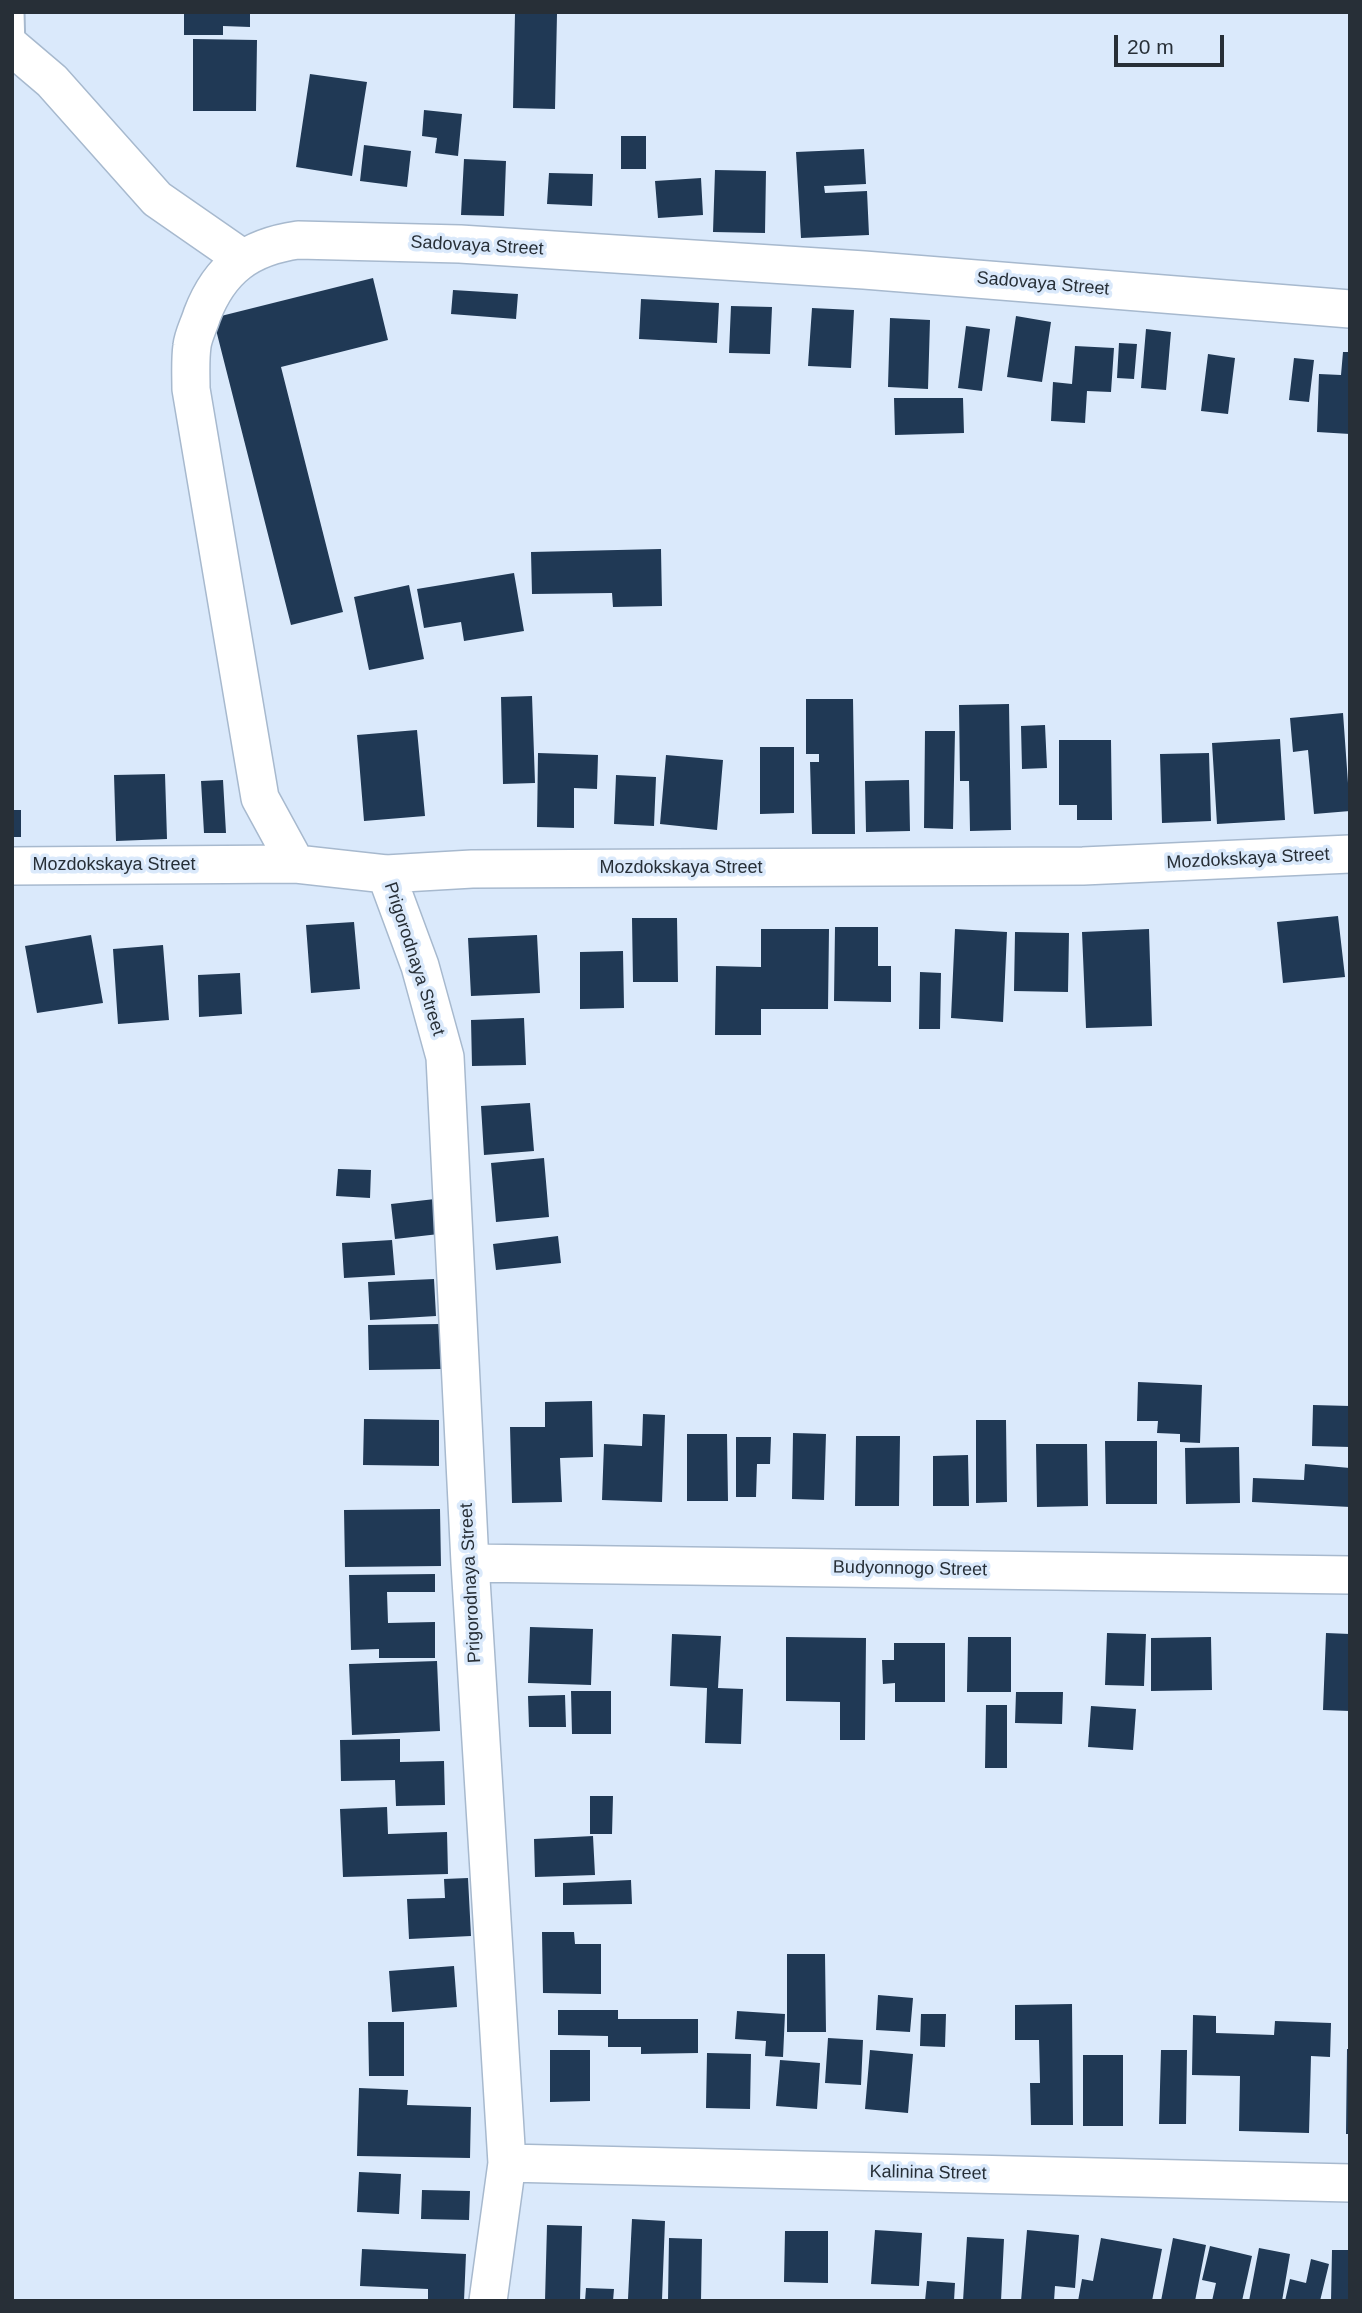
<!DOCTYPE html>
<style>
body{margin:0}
#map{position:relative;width:1362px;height:2313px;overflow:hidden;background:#dae9fb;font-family:Helvetica,sans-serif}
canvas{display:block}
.frame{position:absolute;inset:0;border:14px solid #272f37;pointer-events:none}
.scale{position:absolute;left:1114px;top:35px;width:110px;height:32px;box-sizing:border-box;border:4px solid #272f37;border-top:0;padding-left:9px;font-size:21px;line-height:24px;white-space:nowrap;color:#272f37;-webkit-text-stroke:5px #dae9fb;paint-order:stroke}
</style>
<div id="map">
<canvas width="1362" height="2313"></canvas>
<div class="frame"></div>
<div class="scale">20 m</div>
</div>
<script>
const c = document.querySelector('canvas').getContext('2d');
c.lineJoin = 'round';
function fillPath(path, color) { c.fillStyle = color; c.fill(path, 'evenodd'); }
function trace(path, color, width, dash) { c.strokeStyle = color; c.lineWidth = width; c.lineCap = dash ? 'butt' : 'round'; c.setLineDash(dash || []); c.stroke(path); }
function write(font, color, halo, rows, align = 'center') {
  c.font = font + ' Helvetica,sans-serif'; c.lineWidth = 7; c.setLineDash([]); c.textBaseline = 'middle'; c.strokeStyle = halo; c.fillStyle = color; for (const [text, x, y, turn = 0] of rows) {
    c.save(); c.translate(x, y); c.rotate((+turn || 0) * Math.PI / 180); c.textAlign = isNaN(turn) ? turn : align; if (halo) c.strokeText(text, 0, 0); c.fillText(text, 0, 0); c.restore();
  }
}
const building = new Path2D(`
 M184 12H250V27L223 26V35H184Z
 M515 13 557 14 555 109 513 108Z
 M193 39 257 40 256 111H193Z
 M310 74 367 82 352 176 296 167Z
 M424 110 462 114 458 156 435 153 437 138 422 136Z
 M621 136H646V169H621Z
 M364 145 411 151 407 187 360 181Z
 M864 149 866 184 824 186 825 193 867 191 869 235 801 238 796 152Z
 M464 159 506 161 504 216 461 215Z
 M715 170 766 171 765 233 713 232Z
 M549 173 593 174 592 206 547 204Z
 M701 178 703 215 658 218 655 181Z
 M373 278 388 340 281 367 343 612 291 625 213 318Z
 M453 290 518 294 516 319 451 314Z
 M641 299 719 303 717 343 639 339Z
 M731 306 772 307 770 354 729 353Z
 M812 308 854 310 851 368 808 366Z
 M1016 316 1051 322 1042 382 1007 377Z
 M890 318 930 320 928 389 888 387Z
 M966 326 990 329 982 391 958 388Z
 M1146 329 1171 332 1166 390 1141 388Z
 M1119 343 1137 344 1134 379 1117 378Z
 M1075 346 1114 348 1111 392 1087 391 1085 423 1051 421 1053 382 1072 384Z
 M1343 352H1350V434L1317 432 1319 374 1341 375Z
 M1208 354 1235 358 1228 414 1201 411Z
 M1294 358 1314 360 1309 402 1289 400Z
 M894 398H963L964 433 895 435Z
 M661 549 662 606 613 607 612 593 532 594 531 552Z
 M514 573 524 631 464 641 461 622 424 628 417 589Z
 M409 585 424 659 369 670 354 597Z
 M532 696 535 783 503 784 501 697Z
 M806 699H853L855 834H812L810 762H819V754H806Z
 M1009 704 1011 830 970 831 969 781H960L959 705Z
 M1343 713 1350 811 1314 814 1308 750 1293 752 1290 718Z
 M1045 725 1047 768 1022 769 1021 726Z
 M417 730 425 816 364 821 357 735Z
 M925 731H955L953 829 924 828Z
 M1280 739 1285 820 1217 824 1212 743Z
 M1059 740H1111L1112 820H1077V805H1059Z
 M760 747H794V813L760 814Z
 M538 753 598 755 597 789 574 788V828L537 827Z
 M1209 753 1211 821 1162 823 1160 754Z
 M666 755 723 760 717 830 660 824Z
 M165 774 167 839 116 841 114 775Z
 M616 775 656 777 654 826 614 824Z
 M223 780 226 833H204L201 781Z
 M909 780 910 831 866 832 865 781Z
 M12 810H21V837H12Z
 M1338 916 1345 977 1283 983 1277 922Z
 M632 918H677L678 982H633Z
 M354 922 360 989 311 993 306 925Z
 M835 927H878V966H891V1002L834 1001Z
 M761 929H829L828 1009H761V1035H715L716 966 761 967Z
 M955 929 1007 932 1003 1022 951 1018Z
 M1149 929 1152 1026 1086 1028 1082 932Z
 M1015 932 1069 933 1068 992 1014 991Z
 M91 935 103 1003 37 1013 25 946Z
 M537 935 540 993 471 996 468 938Z
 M163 945 169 1020 118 1024 113 949Z
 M623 951 624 1008 580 1009V952Z
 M920 972 941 973 940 1029H919Z
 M240 973 242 1014 199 1017 198 975Z
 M524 1018 526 1065 472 1066 471 1020Z
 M530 1103 534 1151 484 1155 481 1106Z
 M544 1158 549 1217 496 1222 491 1163Z
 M338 1169 371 1170 370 1198 336 1196Z
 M435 1199 439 1234 395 1239 391 1204Z
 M558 1236 561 1263 496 1270 493 1244Z
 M392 1240 395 1275 344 1278 342 1243Z
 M434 1279 436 1316 370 1320 368 1282Z
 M440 1324 441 1369 369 1370 368 1325Z
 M1138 1382 1202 1385 1200 1443 1180 1442V1434L1157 1433 1158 1421H1137Z
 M592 1401 593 1457 560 1458 562 1502 512 1503 510 1427H545V1402Z
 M1313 1405 1350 1406V1447L1312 1446Z
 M643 1414 665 1415 662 1502 602 1500 604 1444 642 1446Z
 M364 1419 439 1420V1466L363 1465Z
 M976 1420H1006L1007 1502 976 1503Z
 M793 1433 826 1434 824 1500 792 1499Z
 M687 1434H727L728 1501H687Z
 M856 1436H900L899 1506H855Z
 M736 1437H771L770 1464H757L756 1497H736Z
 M1105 1441H1157V1504H1106Z
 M1036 1444H1087L1088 1506 1037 1507Z
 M1239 1447 1240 1503 1186 1504 1185 1448Z
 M968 1455 969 1506H933V1456Z
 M1305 1464 1350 1468V1507L1252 1502 1253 1478 1304 1480Z
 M440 1509 441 1566 345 1567 344 1510Z
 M435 1574V1592H387L388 1623 435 1622V1658H379V1649L351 1650 349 1575Z
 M530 1627 593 1629 591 1685 528 1683Z
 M1107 1633 1146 1634 1144 1686 1105 1685Z
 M1326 1633 1350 1634V1711L1323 1710Z
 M672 1634 721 1636 718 1688 743 1689 741 1744 705 1743 707 1688 670 1686Z
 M786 1637 866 1638 865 1740H840V1702L786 1701Z
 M968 1637H1011V1692H967Z
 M1211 1637 1212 1690 1151 1691V1638Z
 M894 1643H945V1702H895V1683L883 1684 882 1660H894Z
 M437 1661 440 1731 352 1735 349 1664Z
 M571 1691H611V1734H572Z
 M1016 1692H1063L1062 1724 1015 1723Z
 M565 1695 566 1727H529L528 1696Z
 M986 1705H1007V1768H985Z
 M1091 1706 1136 1709 1133 1750 1088 1747Z
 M400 1739V1762L444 1761 445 1805 396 1806 395 1780 341 1781 340 1740Z
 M590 1796H613L612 1834H590Z
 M387 1807 388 1834 447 1832 448 1874 343 1877 340 1809Z
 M593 1836 595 1875 535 1877 534 1839Z
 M468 1878 471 1936 409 1939 407 1899 445 1898 444 1879Z
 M631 1880 632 1904 563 1905V1883Z
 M542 1932H574L575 1944H601V1994L543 1993Z
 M787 1954H825L826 2032H787Z
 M454 1966 457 2007 392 2012 389 1971Z
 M878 1995 913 1998 910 2032 876 2030Z
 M1072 2004 1073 2125H1031L1030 2083H1040L1039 2040H1015V2005Z
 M558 2010H618V2019H698V2053L641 2054V2047H608V2036L558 2035Z
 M737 2011 785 2014 783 2057 765 2056 766 2041 735 2039Z
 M921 2014H946L945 2047 920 2046Z
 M1193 2015 1216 2016V2033L1274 2035 1275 2021 1331 2023 1330 2057 1311 2056 1309 2133 1239 2131 1240 2076 1192 2075Z
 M368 2022H404V2076H369Z
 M828 2038 863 2040 861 2085 825 2083Z
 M1347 2049H1350V2134H1346Z
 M550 2050H590V2101L550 2102Z
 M870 2050 913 2054 908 2113 865 2109Z
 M1161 2050H1187L1186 2124H1159Z
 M707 2053 751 2054 750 2109 706 2108Z
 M1083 2055H1123V2126H1083Z
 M780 2060 820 2063 817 2109 776 2106Z
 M359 2088 408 2090 407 2105 471 2107 470 2158 357 2156Z
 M359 2172 401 2174 399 2214 357 2212Z
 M422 2190 470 2191 469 2220 421 2219Z
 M632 2219 665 2221 662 2300 628 2299Z
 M547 2225 582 2226 580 2301H545Z
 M875 2230 922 2233 919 2286 871 2284Z
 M1027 2230 1079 2235 1075 2288 1055 2286 1054 2301H1021Z
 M785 2231H828V2283L784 2282Z
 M967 2237 1004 2239 1001 2301H963Z
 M669 2238 702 2239 701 2301H668Z
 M1101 2238 1162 2249 1152 2301H1078L1082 2279 1093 2281Z
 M1173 2238 1206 2245 1195 2301H1161Z
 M1210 2246 1252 2256 1242 2301H1212L1216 2283 1202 2280Z
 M1259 2248 1290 2254 1282 2301H1249Z
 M362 2249 466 2254 464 2301H428V2289L360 2286Z
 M1332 2250H1350V2301H1331Z
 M1311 2259 1329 2264 1320 2301H1285L1290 2279 1306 2283Z
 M927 2281 955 2283 954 2301H925Z
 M586 2288 614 2289 613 2301H585Z`);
const lane = new Path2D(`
 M14 12 15 49`);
const street = new Path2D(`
 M12 47 52 81 157 199 242 258
 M296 864 260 798 191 389C191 375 190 360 192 346 193 336 199 325 202 315 220 268 249 247 298 240L460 244 864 270 1350 309
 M12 866 296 864 386 874 472 869 1083 866 1350 854
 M386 874 420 966 445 1057 470 1563 507 2163 488 2301
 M470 1563 1350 1575
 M507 2163 1350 2183`);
const streetNames = [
 ["Sadovaya Street",477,246,3],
 ["Sadovaya Street",1043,284,5],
 ["Mozdokskaya Street",1248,859,-3],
 ["Mozdokskaya Street",114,865],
 ["Mozdokskaya Street",681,868],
 ["Prigorodnaya Street",414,959,72],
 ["Budyonnogo Street",910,1569,1],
 ["Prigorodnaya Street",471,1583,-93],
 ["Kalinina Street",928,2173,1]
];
fillPath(building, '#203955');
trace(lane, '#a7b9ce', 23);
trace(street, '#a7b9ce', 40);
trace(lane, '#fff', 19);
trace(street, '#fff', 37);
write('18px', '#272f37', '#dae9fb', streetNames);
</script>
